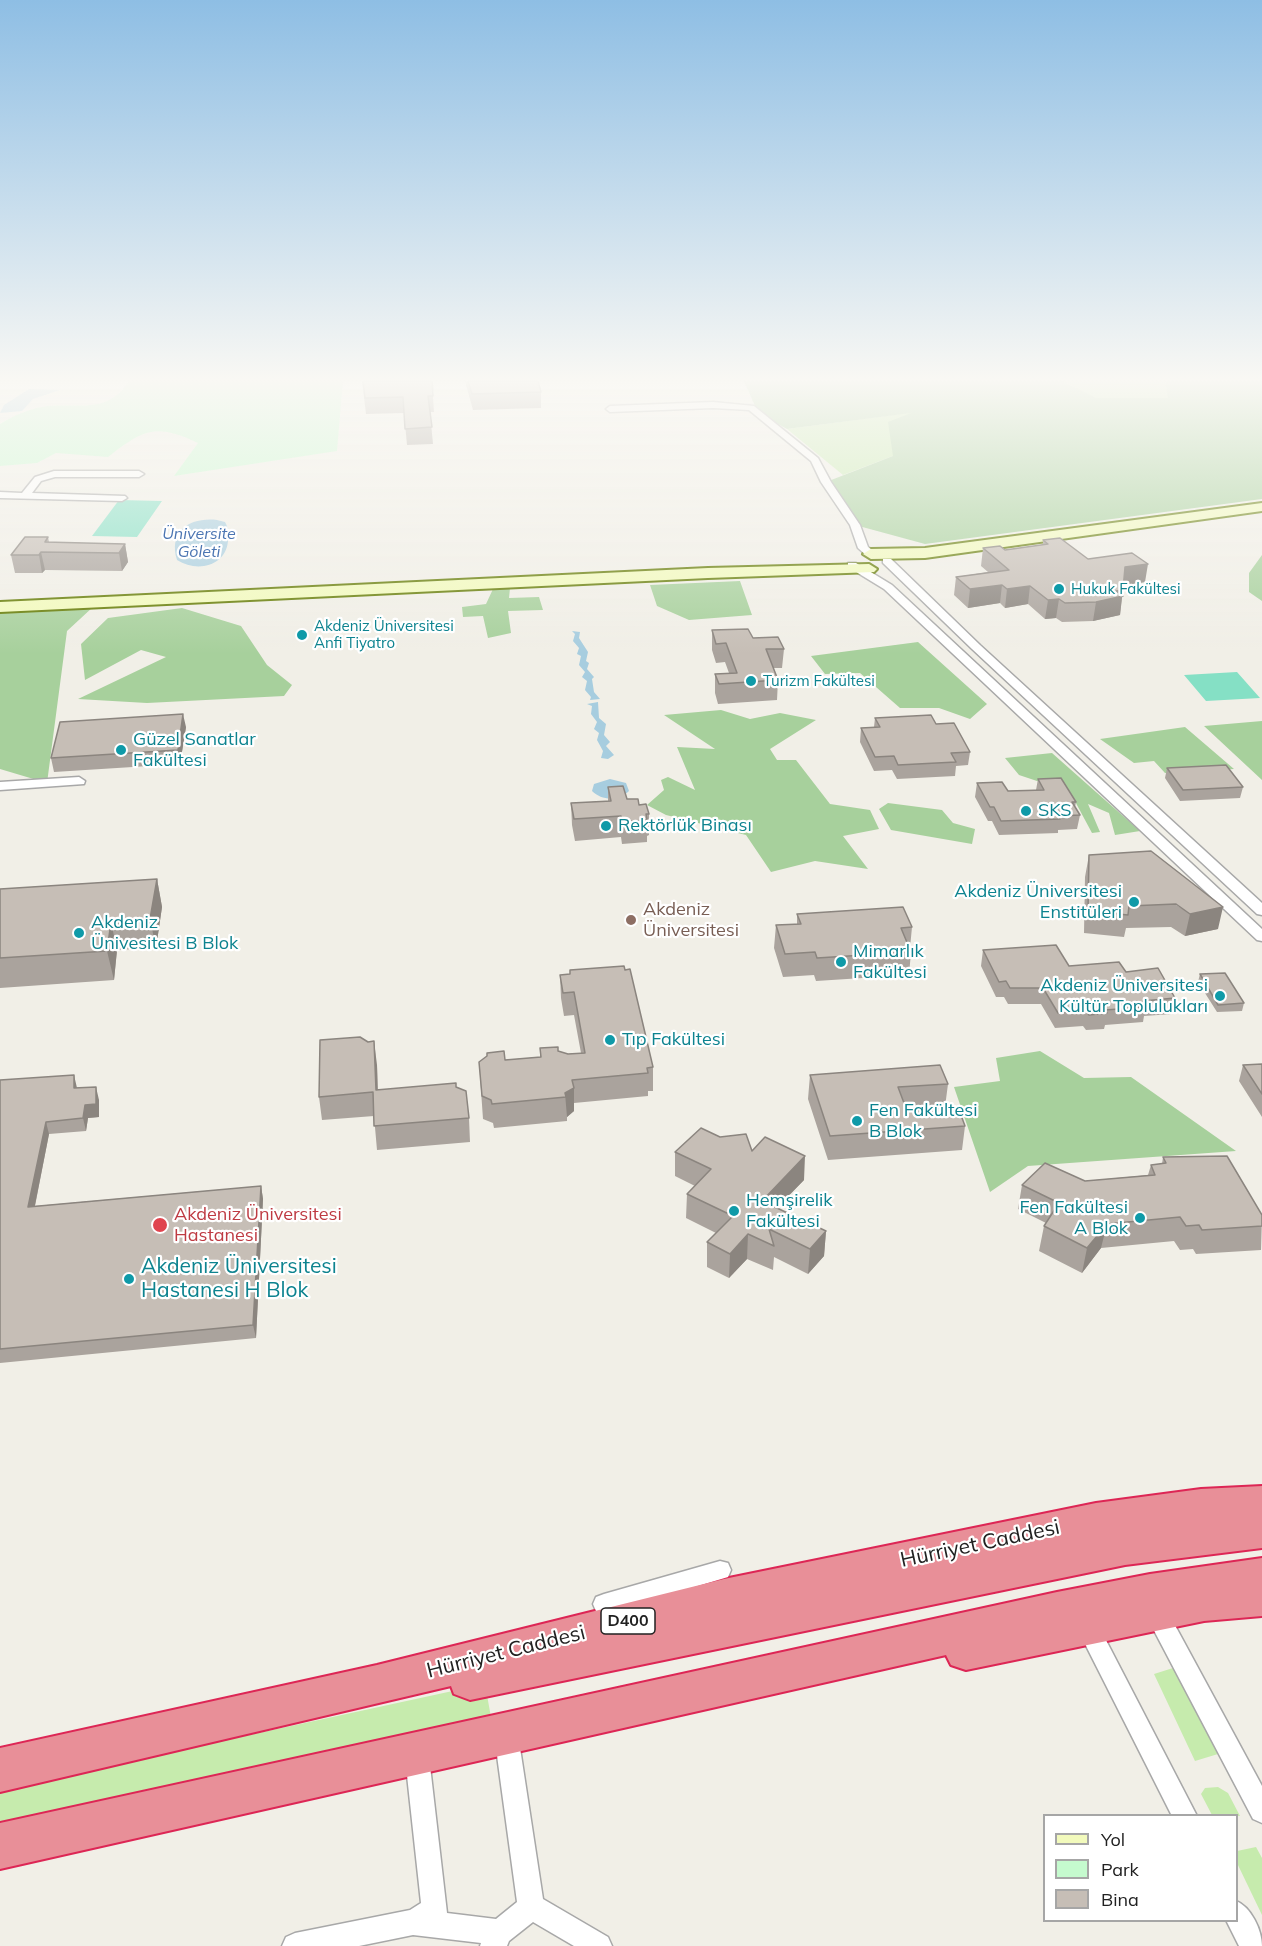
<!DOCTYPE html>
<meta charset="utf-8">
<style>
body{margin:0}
#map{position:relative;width:1262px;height:1946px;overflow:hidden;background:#f1efe7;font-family:Mulish,sans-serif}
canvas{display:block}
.legend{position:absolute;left:1043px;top:1814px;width:195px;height:108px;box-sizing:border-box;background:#fff;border:2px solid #a6a6a6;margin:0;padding:8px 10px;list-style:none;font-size:18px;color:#212121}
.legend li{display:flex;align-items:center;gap:12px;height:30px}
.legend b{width:30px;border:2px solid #a6a6a6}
</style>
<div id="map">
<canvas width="1262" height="1946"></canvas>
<ul class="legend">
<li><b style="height:8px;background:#f2fabc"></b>Yol</li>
<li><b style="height:16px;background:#c5face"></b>Park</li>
<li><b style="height:16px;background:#c6beb6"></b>Bina</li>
</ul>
</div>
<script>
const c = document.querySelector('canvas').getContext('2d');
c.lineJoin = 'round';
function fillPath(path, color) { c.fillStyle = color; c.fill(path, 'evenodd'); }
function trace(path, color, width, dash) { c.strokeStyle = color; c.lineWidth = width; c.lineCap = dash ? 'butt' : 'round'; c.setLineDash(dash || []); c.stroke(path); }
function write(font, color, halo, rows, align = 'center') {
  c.font = font + ' Mulish,sans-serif'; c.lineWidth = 4.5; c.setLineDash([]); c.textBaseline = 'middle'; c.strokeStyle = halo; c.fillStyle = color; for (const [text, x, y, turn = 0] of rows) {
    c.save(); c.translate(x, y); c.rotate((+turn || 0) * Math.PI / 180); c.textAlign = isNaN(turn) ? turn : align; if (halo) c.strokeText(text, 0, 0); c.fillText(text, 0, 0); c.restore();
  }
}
const grass = new Path2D(`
 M1062 381H1165L1169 398H1095Z
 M915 412 893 456 843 475 787 429Z
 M1173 1668 1218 1754 1195 1761 1154 1674Z
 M485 1684 494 1734 0 1832V1789Z
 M1218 1787 1228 1793 1240 1816 1212 1815 1201 1794 1205 1788Z
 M1256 1847 1262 1858V1915L1237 1863V1851Z`);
const forest = new Path2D(`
 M744 381H1062L1096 398H1168L1165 381H1262V499L925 544 855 525 826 482 893 456 888 422 911 413 787 429 758 413Z
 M1262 555V601L1249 592V573Z
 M740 581 752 615 689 620 657 606 650 585Z
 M510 588 509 598 539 597 543 610 508 611 511 633 488 638 483 616 463 617 462 607 486 604 493 589Z
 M93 607 67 631 47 783 0 769V612Z
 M182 608 241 626 267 665 292 685 284 696 147 703 78 699 166 657 141 650 85 680 81 644 108 618Z
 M918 642 987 704 970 719 939 708H900L860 673 825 674 811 656Z
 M721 710 750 719 780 713 816 720 770 749 777 760H796L830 804 870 810 879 829 843 836 868 869 815 861 771 872 746 835 666 815 647 805 664 790 661 780 668 777 695 790 677 747 715 749 664 715Z
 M1262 721V780L1204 726Z
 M1185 727 1234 769 1165 773 1154 761 1134 763 1100 739Z
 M1052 753 1140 831 1115 835 1109 813 1088 804 1100 832 1092 833 1070 792 1019 775 1005 758Z
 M888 803 942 810 953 823 975 829 972 844 891 830 879 809Z
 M1040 1051 1084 1078 1131 1077 1236 1151 1028 1166 990 1192 954 1087 1000 1081 996 1058Z`);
const park = new Path2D(`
 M129 381H343L337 451 174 476 198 443C156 423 144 429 108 457L56 453 37 463 0 466V424C12 416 34 407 48 406 81 403 108 414 129 381Z`);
const pitch = new Path2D(`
 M119 500 162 501 137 537 92 536Z
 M1237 672 1260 698 1206 701 1184 675Z`);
const water = new Path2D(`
 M29 389 60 390 33 399 22 411 0 413 4 405Z
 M217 520 225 522C229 529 228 533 228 541 226 566 197 573 177 560 168 531 190 517 217 520Z
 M572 631 580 632 579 638 588 652 586 661 589 663 587 669 594 677 592 679 594 692 600 699 590 700 591 697 585 690 587 681 582 677 585 672 579 665 581 656 577 654 579 648 573 641 575 634Z
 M598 702 599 718 606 724 604 735 610 742 606 746 614 755 608 759 601 758 603 751 597 740 599 733 594 729 597 722 591 714 592 706 587 704Z
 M610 779 626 783 629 791C619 801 602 801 592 791L594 784Z`);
const street = new Path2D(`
 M713 402 754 406 818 458 831 482 860 525 868 547 875 552V556H867L858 548 850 525 821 482 811 461 749 410 713 408 610 412 606 409 610 406Z
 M54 471H139L144 474 139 477H55L41 481 32 493 125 496 127 498 122 501 0 498V492L22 493 35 477Z
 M883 559H891L980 645 1262 903V915L1257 914 972 649 883 563Z
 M848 563H856L892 585 1262 929V941L1257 940 884 589 848 567Z
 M79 777 85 781 84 784 0 790V782Z
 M720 1561 728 1563 731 1570 728 1577 604 1614 596 1611 593 1604 596 1597 604 1594Z
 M1156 1602 1164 1605 1262 1786V1823L1253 1819 1148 1619 1145 1612 1148 1605Z
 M1087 1616 1095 1619 1197 1816H1172L1076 1626 1079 1619Z
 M508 1737 516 1740 520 1748 543 1899 608 1937 612 1946H574L533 1922 509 1941 507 1946H480L481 1943 413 1935 359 1946H282L286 1937 295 1933 410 1910 421 1903 406 1766 409 1758 418 1755 427 1758 430 1766 447 1913 496 1919 517 1902 496 1748 500 1740Z
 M1236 1901C1251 1907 1262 1930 1262 1946H1239L1226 1920H1236Z`);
const secondary = new Path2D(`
 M1262 503V511L925 558 871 559 863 554 871 549 925 548Z
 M869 564 877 569 874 572 708 578 0 612V602L708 568Z`);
const highway = new Path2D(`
 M1262 1486V1548L1125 1565 470 1700 454 1694 451 1686 0 1792V1748L377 1665 724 1579 1096 1503 1201 1489Z
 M1262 1558V1616L1204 1621 966 1670 951 1665 946 1655 0 1869V1823L1057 1592 1150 1574Z`);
const wall = new Path2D(`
 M362 381H432L434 412H430L433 444 407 445 404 413 366 414Z
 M465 381H538L541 392V408L473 410Z
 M48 537 49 542 125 544 128 562 122 571 45 570 42 573H15L11 555Z
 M1043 540 1088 559 1145 582 1123 585 1120 615 1093 621 1062 622 1056 618 1045 619 1028 604 1005 608 1000 603 968 608 954 595 956 577 988 572 981 566 983 548 1005 550 1043 545Z
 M712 630 753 638 784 649 782 668H773L778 680 777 700 718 704 715 693V674L729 673 725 662 716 663 712 650Z
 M875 718 936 724 970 752 968 765 956 766 955 776 897 779 892 770 874 771 860 742 861 728 874 727Z
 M186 727 180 764 54 772 51 758Z
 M1167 768 1243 787 1240 798 1180 801 1165 778Z
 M1038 779 1076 802 1075 807 1080 815 1077 829 1058 830V833L999 835 992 821H988L975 797 977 783 1008 791 1036 790Z
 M608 787 627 799 639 805 649 814V835L647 836V842L622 844 621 837 575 841 572 825 571 803 608 801Z
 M1089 855 1218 929 1185 936 1171 927 1126 928 1124 937 1084 933 1085 877Z
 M157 879 162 907 156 948 117 950 114 980 0 988V889Z
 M797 914 912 927 910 948 911 952 909 975 816 981 814 975 783 977 774 948 776 925 797 924Z
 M983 950 1069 966 1126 972 1175 998 1172 1014 1144 1016 1143 1022 1105 1025 1104 1029 1086 1030 1083 1026 1055 1028 1041 1004H1008L1004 997H996L981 966Z
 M570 970 653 1067V1091H648V1096L574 1103V1111L567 1117V1121L494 1128 493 1123 483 1119 479 1062 540 1057V1048L558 1051 568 1054 581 1053 574 1015 564 1016 561 998 560 975H570Z
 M1200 974 1244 1003 1242 1011 1217 1012 1198 982Z
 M1262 1064V1117L1239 1081 1243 1065Z
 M377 1065 378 1090 456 1087 469 1118 470 1142 377 1150 374 1116 322 1120 319 1097Z
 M810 1075 948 1084 945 1107 906 1110 907 1111 965 1126 962 1150 828 1160 808 1099Z
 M0 1080 77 1088 99 1100V1117L88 1118 86 1131 49 1134 35 1206 261 1186 263 1199 256 1338 0 1363Z
 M752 1151 804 1180 777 1208 826 1231 824 1256 808 1274 774 1257 773 1270 747 1259 729 1278 707 1267V1242L716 1233 686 1218 687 1194 695 1186 675 1176V1152Z
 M1163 1157 1262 1215 1261 1250 1196 1254 1193 1249 1180 1250 1174 1241 1101 1248 1082 1273 1039 1251 1044 1226 1046 1223 1018 1209 1022 1185 1085 1181 1148 1175 1151 1165 1162 1164Z`);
const shadedWall = new Path2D(`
 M125 544 128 562 122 571 119 553Z
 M41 552 45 570 42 573 39 555Z
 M1148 564 1145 582 1122 586 1125 567Z
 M1002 585 1000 603 968 608 970 589Z
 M1030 586 1028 604 1005 608 1007 589Z
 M1123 590 1120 615 1093 621 1096 602 1116 591Z
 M1059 599 1056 618 1045 619 1048 600Z
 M183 714 186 727 180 764 178 750Z
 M157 879 162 907 156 948 150 919Z
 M1223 907 1218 929 1185 936 1190 914Z
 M111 922 117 950 114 980 107 951Z
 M374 1041 377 1065 378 1113 376 1090Z
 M74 1075 77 1088H74Z
 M96 1087 99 1100V1117L88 1118 86 1131 83 1118 85 1105Z
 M574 1088V1111L567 1117 565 1093Z
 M46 1122 49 1134 32 1220 28 1207Z
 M805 1156 804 1180 760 1225 762 1201Z
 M261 1186 263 1199 256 1338 253 1325Z
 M1107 1224 1101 1248 1082 1273 1087 1248Z
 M826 1231 824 1256 808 1274 810 1249Z
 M748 1234 747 1259 729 1278 730 1254Z`);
const building = new Path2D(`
 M363 381H432L433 396H428L432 427 405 429 403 397 365 398Z
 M468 381H538L541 392 472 394Z
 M25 537H48L45 542 125 544 119 553 41 552 39 555H11Z
 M1060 538 1088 559 1132 553 1148 564 1125 567 1123 590 1116 591 1123 596 1096 602 1065 603 1059 599 1048 600 1030 586 1007 589 1002 585 970 589 956 577 1009 570 983 548 1000 546 1005 550 1048 544 1043 540Z
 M748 629 753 638 778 637 784 649H766L778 680 719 684 715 674 737 673 726 643 716 644 712 630Z
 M183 714 178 750 51 758 60 722Z
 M931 715 936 724 954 723 970 752 951 753 956 762 898 765 894 756 875 757 861 728 880 727 875 718Z
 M1226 765 1243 787 1183 790 1167 768Z
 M1061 778 1076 802H1072L1080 815 1059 816 1060 819 1001 821 994 807H990L977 783 1002 782 1008 791 1044 790 1038 779Z
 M623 786 627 799H638L639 805 646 804 649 814H646L647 820 622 822 621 816 574 819 571 803 611 801 608 787Z
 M1151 851 1223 907 1190 914 1176 904 1129 906 1128 915 1088 911 1089 855Z
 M157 879 150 919 111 922 107 951 0 958V889Z
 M903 907 912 927 901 928 911 952 817 958 815 952 785 954 776 925 801 924 797 914Z
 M1056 945 1069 966 1119 962 1126 972 1158 968 1175 998 1143 1001 1146 1007 1105 1010 1107 1013 1089 1015 1086 1010 1058 1013 1043 988H1010L1006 981 999 982 983 950Z
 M624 966 625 970 630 969 653 1067 647 1068 648 1073 572 1080 574 1088 565 1093 566 1097 492 1104 491 1100 482 1096 479 1062 487 1056V1053L504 1051 505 1060 541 1057 540 1048 558 1047V1051L568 1054 585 1053 574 992 563 993 560 975 570 974V970Z
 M1225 973 1244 1003 1218 1005 1200 974Z
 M360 1037 368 1042 374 1041 376 1090 456 1083V1087L466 1091 469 1118 374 1126 373 1092 319 1097 320 1040Z
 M1262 1064V1094L1243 1065Z
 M940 1065 948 1084 898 1087 907 1111 958 1107 965 1126 830 1136 810 1075Z
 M74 1075V1088L96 1087V1104L85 1105 83 1118 46 1122 28 1207 261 1186 253 1325 0 1349V1080Z
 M701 1128 720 1137 746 1134 752 1151 765 1137 805 1156 762 1201 826 1231 810 1249 769 1229 774 1246 748 1234 730 1254 707 1242 733 1216 687 1194 711 1169 675 1152Z
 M1227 1156 1262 1215V1226L1202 1230 1199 1225 1186 1226 1180 1217 1107 1224 1087 1248 1044 1226 1059 1203 1022 1185 1045 1163 1085 1181 1155 1175 1151 1165 1166 1163 1163 1157Z`);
const markers = [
 [1059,589,6,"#0f9aa8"],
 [302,635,6,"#0f9aa8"],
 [751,681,6,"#0f9aa8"],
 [121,750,6,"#0f9aa8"],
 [1026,811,6,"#0f9aa8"],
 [606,826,6,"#0f9aa8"],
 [1134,902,6,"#0f9aa8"],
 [631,920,6,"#8d6e63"],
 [79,933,6,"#0f9aa8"],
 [841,962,6,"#0f9aa8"],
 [1220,996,6,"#0f9aa8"],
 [610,1040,6,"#0f9aa8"],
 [857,1121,6,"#0f9aa8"],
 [734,1211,6,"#0f9aa8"],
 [1140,1218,6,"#0f9aa8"],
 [160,1225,8,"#e0444e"],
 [129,1279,6,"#0f9aa8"]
];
const farCulturenames = [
 ["Hukuk Fakültesi",1071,589],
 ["Akdeniz Üniversitesi",314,626],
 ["Anfi Tiyatro",314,643],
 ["Turizm Fakültesi",763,681]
];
const farWaternames = [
 ["Üniversite",199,534],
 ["Göleti",199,552]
];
const shields = [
 [628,1621,54]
];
const shieldNames = [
 ["D400",628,1621]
];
const cultureNames = [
 ["Güzel Sanatlar",133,740],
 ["Fakültesi",133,761],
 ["SKS",1038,811],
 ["Rektörlük Binası",618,826],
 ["Akdeniz Üniversitesi",1122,892,"right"],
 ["Enstitüleri",1122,913,"right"],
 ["Akdeniz",91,923],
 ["Ünivesitesi B Blok",91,944],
 ["Mimarlık",853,952],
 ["Fakültesi",853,973],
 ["Akdeniz Üniversitesi",1208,986,"right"],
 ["Kültür Toplulukları",1208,1007,"right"],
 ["Tıp Fakültesi",622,1040],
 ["Fen Fakültesi",869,1111],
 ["B Blok",869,1132],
 ["Hemşirelik",746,1201],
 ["Fakültesi",746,1222],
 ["Fen Fakültesi",1128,1208,"right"],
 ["A Blok",1128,1229,"right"]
];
const educationNames = [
 ["Akdeniz",643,910],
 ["Üniversitesi",643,931]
];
const healthNames = [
 ["Akdeniz Üniversitesi",174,1215],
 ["Hastanesi",174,1236]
];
const nearCulturenames = [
 ["Akdeniz Üniversitesi",141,1267],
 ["Hastanesi H Blok",141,1291]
];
const nearStreetnames = [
 ["Hürriyet Caddesi",980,1544,-12],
 ["Hürriyet Caddesi",506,1652,-14]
];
fillPath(grass, '#c6ebad');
fillPath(forest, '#a7d09c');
fillPath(park, '#c5face');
fillPath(pitch, '#85e0c5');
fillPath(water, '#a7cddf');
trace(street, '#a8a8a8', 3);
trace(secondary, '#647b04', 4);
trace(highway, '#dd2655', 4);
fillPath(street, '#fff');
fillPath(secondary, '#f2fabc');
fillPath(highway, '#e88f98');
fillPath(wall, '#aaa39d');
fillPath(shadedWall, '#8b857f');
fillPath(building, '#c6beb6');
trace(building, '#8b857f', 1.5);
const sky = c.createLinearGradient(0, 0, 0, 654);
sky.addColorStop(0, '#8ebee4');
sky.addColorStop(0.58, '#f9f8f4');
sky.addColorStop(1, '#f9f8f400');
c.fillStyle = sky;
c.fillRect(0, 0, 1262, 654);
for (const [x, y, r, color] of markers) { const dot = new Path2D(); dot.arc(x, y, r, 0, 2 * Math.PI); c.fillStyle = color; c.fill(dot); trace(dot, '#fff', 2); }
write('15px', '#0d838f', '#fff', farCulturenames, 'left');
write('italic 16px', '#4b75b2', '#fff', farWaternames);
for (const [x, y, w] of shields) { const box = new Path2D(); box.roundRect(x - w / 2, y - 13, w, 26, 4.5); c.fillStyle = '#fff'; c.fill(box); trace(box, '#212121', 1.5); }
write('bold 16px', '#212121', null, shieldNames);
write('18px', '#0d838f', '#fff', cultureNames, 'left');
write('18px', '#785e54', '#fff', educationNames, 'left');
write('18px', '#be3a42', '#fff', healthNames, 'left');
write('21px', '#0d838f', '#fff', nearCulturenames, 'left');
write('21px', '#212121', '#fff', nearStreetnames);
</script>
